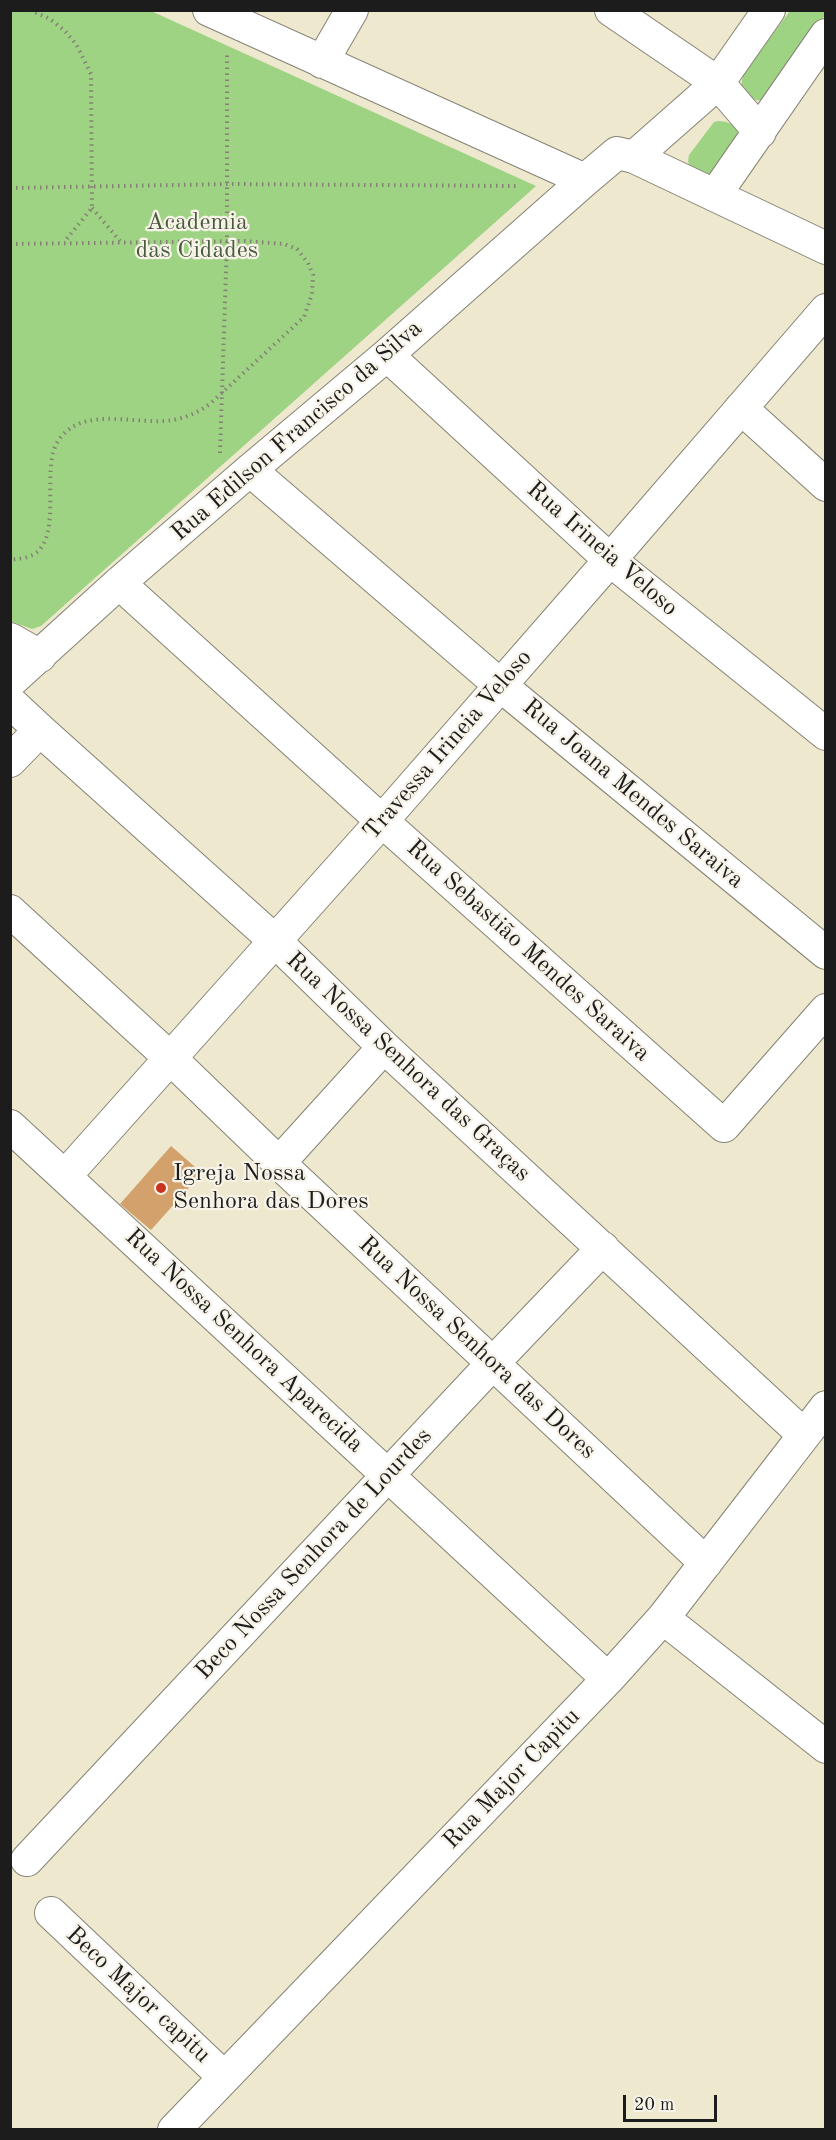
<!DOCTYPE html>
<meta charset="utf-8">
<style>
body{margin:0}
#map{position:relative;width:836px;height:2140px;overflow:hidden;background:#eee8ce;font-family:"Old Standard TT",serif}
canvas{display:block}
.frame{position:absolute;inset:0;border:12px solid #1c1c1c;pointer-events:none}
.scale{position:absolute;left:623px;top:2095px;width:94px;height:27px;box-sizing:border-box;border:3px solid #1c1c1c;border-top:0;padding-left:8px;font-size:18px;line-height:21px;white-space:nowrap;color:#1c1c1c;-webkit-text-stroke:4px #f7f3e8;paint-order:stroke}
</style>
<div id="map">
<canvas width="836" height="2140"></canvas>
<div class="frame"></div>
<div class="scale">20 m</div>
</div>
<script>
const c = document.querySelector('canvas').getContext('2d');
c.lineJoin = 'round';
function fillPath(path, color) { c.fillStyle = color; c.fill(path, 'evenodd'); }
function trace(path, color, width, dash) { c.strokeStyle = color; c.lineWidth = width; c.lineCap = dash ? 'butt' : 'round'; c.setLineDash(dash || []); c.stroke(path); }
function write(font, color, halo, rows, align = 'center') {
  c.font = font + ' "Old Standard TT",serif'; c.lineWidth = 4.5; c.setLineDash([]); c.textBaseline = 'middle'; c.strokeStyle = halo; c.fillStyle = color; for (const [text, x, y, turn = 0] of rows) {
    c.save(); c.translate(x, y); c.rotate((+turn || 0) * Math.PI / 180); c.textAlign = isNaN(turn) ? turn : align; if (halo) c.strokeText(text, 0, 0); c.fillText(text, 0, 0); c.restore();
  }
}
const green = new Path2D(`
 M11 10 151 11 536 186 41 626 32 629 10 621Z
 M790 11H825V15L773 95C757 104 753 102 741 87L743 74Z
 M718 121C728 121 737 125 738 135L712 173 709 175 690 168 688 161 689 155 714 122Z`);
const building = new Path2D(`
 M171 1146 202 1173 151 1230 120 1204Z`);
const path = new Path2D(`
 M30 10 50 19 65 31 76 44 91 74 92 208 64 242
 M10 188 228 184 516 186
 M92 208 120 241
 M10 244 245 241 284 244 297 249 308 263 313 275 312 294 304 317 211 403C199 412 188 417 173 420 138 426 86 405 60 438 38 466 65 536 33 555 26 558 18 559 10 560
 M220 453 227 241V53`);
const minor = new Path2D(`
 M209 10 585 180 617 153 634 157 826 248
 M611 10 718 83 760 132
 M322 62 352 10
 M634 157 718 83 769 10
 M715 195 826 35
 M387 355 610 560 826 734
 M741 408 826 485
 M250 470 500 685 826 953
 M119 583 382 821 724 1126 826 1010
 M10 639 40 656
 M10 682 119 583 250 470 387 355 585 180
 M10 702 40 730 274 940 384 1047 804 1435
 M10 761 40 730
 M10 911 169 1057 279 1163 706 1563
 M10 1126 608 1679
 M279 1163 384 1047
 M66 1175 382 821 610 560 826 310
 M663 1618 826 1747
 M27 1860 494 1362 603 1248
 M51 1913 224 2077
 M174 2130 608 1679 663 1618 826 1407`);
const markers = [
 [161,1188,6,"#c8321e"]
];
const parkNames = [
 ["Academia",197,223],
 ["das Cidades",197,251]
];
const streetNames = [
 ["Rua Edilson Francisco da Silva",297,431,-41],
 ["Rua Irineia Veloso",602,549,41],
 ["Travessa Irineia Veloso",448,745,-49],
 ["Rua Joana Mendes Saraiva",633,794,40],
 ["Rua Sebastião Mendes Saraiva",528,951,42],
 ["Rua Nossa Senhora das Graças",408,1067,43],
 ["Rua Nossa Senhora Aparecida",244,1341,43],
 ["Rua Nossa Senhora das Dores",477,1348,43],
 ["Beco Nossa Senhora de Lourdes",314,1554,-47],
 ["Rua Major Capitu",512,1779,-46],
 ["Beco Major capitu",138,1995,43]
];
const poiNames = [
 ["Igreja Nossa",173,1174],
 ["Senhora das Dores",173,1202]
];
fillPath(green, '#9ed384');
fillPath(building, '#d3a26c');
trace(minor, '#858275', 34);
trace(path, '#858275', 4, [1.5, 4.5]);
trace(minor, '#fff', 32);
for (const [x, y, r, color] of markers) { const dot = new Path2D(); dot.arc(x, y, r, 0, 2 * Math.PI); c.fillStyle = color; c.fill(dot); trace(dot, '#f7f3e8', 2); }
write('24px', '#4a5c40', '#f7f3e8', parkNames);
write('24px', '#1c1c1c', '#f7f3e8', streetNames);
write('24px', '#1c1c1c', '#f7f3e8', poiNames, 'left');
</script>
